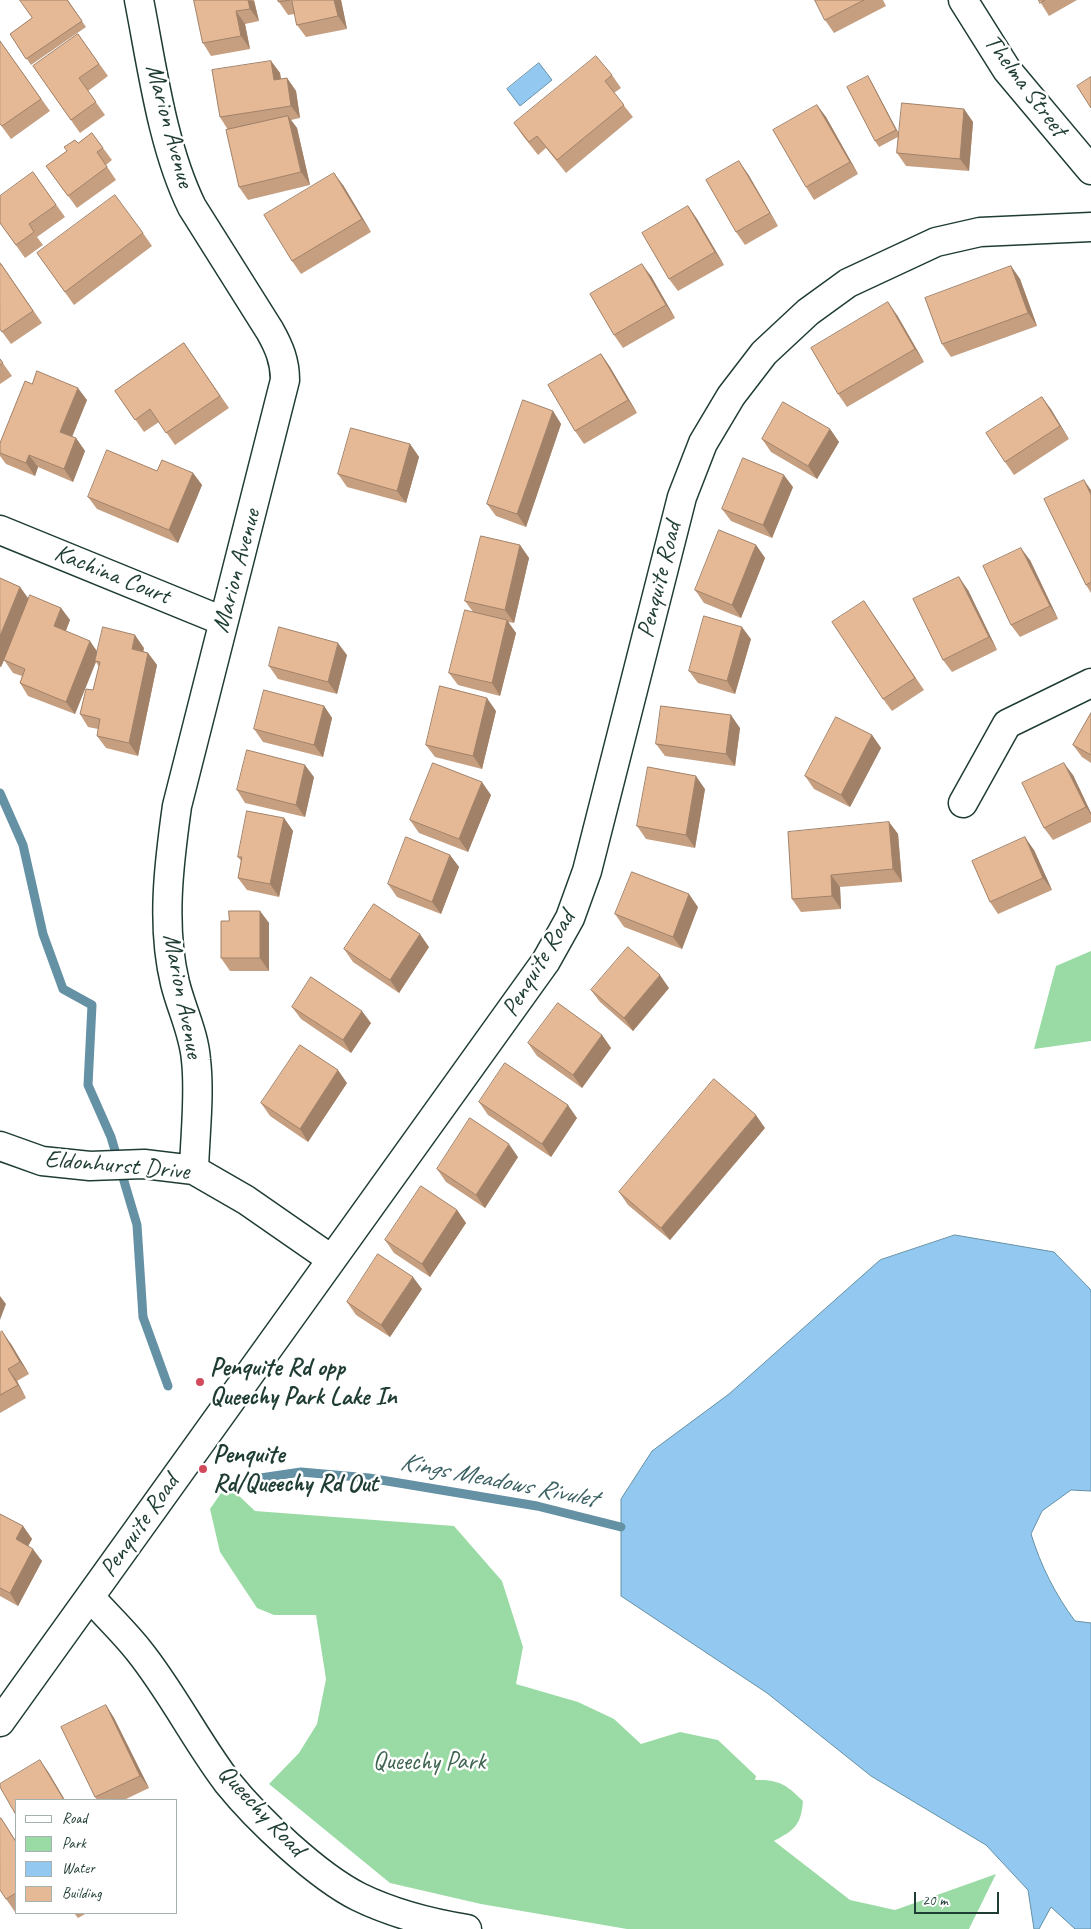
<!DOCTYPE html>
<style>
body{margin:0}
#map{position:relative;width:1091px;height:1929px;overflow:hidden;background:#fff;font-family:Caveat,sans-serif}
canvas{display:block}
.legend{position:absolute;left:15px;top:1799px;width:162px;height:115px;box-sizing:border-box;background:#fff;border:1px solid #a5b1ae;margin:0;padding:6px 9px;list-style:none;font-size:15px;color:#1f3d34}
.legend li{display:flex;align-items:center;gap:10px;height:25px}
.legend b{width:25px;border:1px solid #a5b1ae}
.scale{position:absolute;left:914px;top:1892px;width:85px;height:22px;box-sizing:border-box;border:2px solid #1f3d34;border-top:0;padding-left:6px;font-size:15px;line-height:18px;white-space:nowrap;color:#1f3d34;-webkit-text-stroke:4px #fff;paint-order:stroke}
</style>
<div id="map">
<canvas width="1091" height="1929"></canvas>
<ul class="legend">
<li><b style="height:6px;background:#fff"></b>Road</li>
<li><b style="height:14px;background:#9adba5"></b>Park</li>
<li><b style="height:14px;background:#93c9f1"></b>Water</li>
<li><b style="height:14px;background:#e6b996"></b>Building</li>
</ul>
<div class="scale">20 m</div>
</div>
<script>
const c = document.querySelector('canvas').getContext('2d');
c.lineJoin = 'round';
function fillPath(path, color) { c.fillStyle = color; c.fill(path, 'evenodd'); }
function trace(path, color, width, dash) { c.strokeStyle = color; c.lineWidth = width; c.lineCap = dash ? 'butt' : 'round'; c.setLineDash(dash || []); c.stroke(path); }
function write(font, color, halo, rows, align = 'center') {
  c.font = font + ' Caveat,sans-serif'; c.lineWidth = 5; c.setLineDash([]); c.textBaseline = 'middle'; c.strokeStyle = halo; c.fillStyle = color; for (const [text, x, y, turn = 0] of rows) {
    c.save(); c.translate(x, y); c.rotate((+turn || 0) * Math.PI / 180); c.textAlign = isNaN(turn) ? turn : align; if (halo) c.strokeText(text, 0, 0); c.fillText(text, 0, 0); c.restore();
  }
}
const green = new Path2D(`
 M1091 951V1041L1034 1049 1056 966Z
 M221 1493H236L255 1511 454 1526 502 1581 523 1647 516 1684 578 1702 614 1719 641 1744 680 1732 718 1740 756 1776 755 1780C779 1779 787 1785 803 1801 801 1826 794 1830 774 1841L850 1900 895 1910 996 1874 969 1929H627L481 1904 390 1883 269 1784 299 1753 317 1724 326 1679 316 1615H274L257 1608 220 1552 210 1509Z`);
const water = new Path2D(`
 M539 63 552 80 520 106 507 89Z
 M955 1235 1054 1252 1091 1290V1491L1071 1490 1042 1511 1031 1534C1041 1566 1055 1594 1075 1621L1091 1623V1929H1075L1051 1907 1039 1929H1034L1028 1890 986 1845 871 1776 767 1693 621 1596V1499L652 1451 729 1394 880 1260Z`);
const stream = new Path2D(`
 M0 793 23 845 43 934 63 989 92 1005 88 1085 111 1137 137 1225 143 1317 168 1386
 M247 1480 301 1472 369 1478 537 1506 621 1527`);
const minor = new Path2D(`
 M139 0C152 66 162 146 192 207L270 331C279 347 285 361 285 380L177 806C169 863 161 926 175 983 181 1008 194 1033 196 1060 200 1095 195 1134 194 1170
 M963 0 1007 70 1091 170
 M0 530 223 621
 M963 803 1007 724 1091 683
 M0 1146 42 1161 90 1166 144 1164 194 1170 246 1200 331 1259
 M91 1598C107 1616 125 1633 139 1651 172 1692 196 1741 228 1783 257 1819 317 1876 359 1897 392 1913 430 1923 467 1929
 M0 1722 546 961 570 918 587 871 682 497 703 443 731 396 764 353 808 312 848 283 936 242 980 232 1091 227`);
const wall = new Path2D(`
 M68 0 86 27 31 65 10 34 32 18Z
 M194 0H254L259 21 245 24 250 49 211 56 203 43Z
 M278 0H341L347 29 306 37 297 25 295 14 288 15 279 2Z
 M815 0H883L886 6 834 33 825 20Z
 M1039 0H1077L1049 16Z
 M78 34 108 76 88 91 105 115 80 133 33 66Z
 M0 41 50 111 11 139 0 124Z
 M271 61 280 73 281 79 287 78 296 91 300 118 291 120 297 128 310 185 248 200 239 187 228 130 220 117Z
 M612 75 621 88 614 93 633 117 566 173 546 148 538 155 523 136 514 123Z
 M868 76 872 83 899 134 964 109 973 122 969 171 906 166 897 153 898 137 879 147 875 141Z
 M817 105 826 117 858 174 814 200 806 187Z
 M92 133 112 160 106 165 116 180 77 208 46 166Z
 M33 172 65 217 37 237 43 245 25 258 0 223Z
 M748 174 778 226 745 245 736 232Z
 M343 185 371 232 301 274 292 261Z
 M688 206 697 219 724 265 678 291 669 279Z
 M143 233 152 246 74 305 37 253Z
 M0 262 42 323 11 344 0 329Z
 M1011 266 1020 279 1037 326 951 357 942 344Z
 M651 276 675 318 623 348 614 335Z
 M897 315 924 362 847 407 838 394Z
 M184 343 229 408 175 445 159 422 144 432 115 391Z
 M601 354 610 367 637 413 584 444 575 431Z
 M0 359 12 376 0 384Z
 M32 384 87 400 72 437 76 438 85 451 73 482 38 467 35 476 6 464 0 456V443Z
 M1042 397 1069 439 1014 475 1005 462Z
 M553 411 561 424 526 527 496 516 487 504Z
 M830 429 839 442 817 479 771 452 762 439Z
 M410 444 419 457 406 503 347 487 338 474Z
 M157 471 193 473 202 485 178 543 97 509 88 497Z
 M793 487 772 538 731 521 722 509Z
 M1091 490V593L1086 585Z
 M520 545 529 558 514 623 508 622 516 633 500 696 458 685 449 673 473 612 465 601Z
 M756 545 765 558 741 618 704 603 695 590Z
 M1030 560 1058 619 1020 637 1011 625Z
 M0 578 20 587 29 599 61 608 70 620 66 631 97 652 144 648 143 651 148 653 157 665 138 756 106 748 97 736 98 729 88 727 80 714 93 690 99 667 96 662 75 714 28 696 20 683 22 676 13 673 4 660 6 656 1 667H0Z
 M968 590 997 650 952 672 943 660Z
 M873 614 924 690 892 711 883 699Z
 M751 639 735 694 698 683 689 671Z
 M347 655 337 694 278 679 269 666Z
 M324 706 332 718 323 757 263 742 254 729Z
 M496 711 482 769 435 757 426 745Z
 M1091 713V763L1082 757 1073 745Z
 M740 728 735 766 665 756 656 744Z
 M872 735 881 748 850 807 814 789 805 776Z
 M1073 775 1091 813V822L1053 840 1044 828Z
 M314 777 305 817 245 803 237 790Z
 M705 789 695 848 646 839 637 826Z
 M491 795 468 852 419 833 410 820Z
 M284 818 293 831 279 897 247 890 238 878 241 861 238 857Z
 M889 822 898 834 902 882 840 887 841 909 801 912 792 899Z
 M1034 850 1052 890 998 914 990 902Z
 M450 855 459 867 441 914 397 897 388 884Z
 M698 907 682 949 624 927 615 914Z
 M260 911 269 923V971H230L221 958 229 921Z
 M429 947 399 993 353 962 344 949Z
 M669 988 633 1031 600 1002 591 990Z
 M292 1007 371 1023 351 1053 301 1019Z
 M602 1035 611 1048 582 1088 537 1056 528 1043Z
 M347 1083 308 1142 270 1116 261 1103Z
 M479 1102 577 1118 551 1157 488 1115Z
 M765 1128 670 1240 628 1205 619 1192Z
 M518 1157 485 1208 446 1182 437 1169Z
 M457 1210 466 1223 430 1277 394 1253 385 1240Z
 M422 1289 390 1337 356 1315 347 1302Z
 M0 1333 11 1344 29 1374 17 1381 26 1398 0 1413Z
 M0 1514 23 1526 32 1539 28 1546 42 1561 18 1606 0 1596Z
 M106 1705 114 1718 149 1788 124 1800H97L95 1797Z
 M1 1818 16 1841V1911L15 1912 6 1899Z
 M74 1913H87L78 1918Z`);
const shadedWall = new Path2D(`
 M248 0 254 1 259 21 250 9Z
 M334 0H341L347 29 338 16Z
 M236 11 245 24 250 49 241 36Z
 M271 61 280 73 283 93 274 80Z
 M868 76 872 83 900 136 896 130Z
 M287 78 296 91 300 118 291 106Z
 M817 105 826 117 858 174 850 162Z
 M964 109 973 122 969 171 960 159Z
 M288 116 297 128 310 185 301 172Z
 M739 161 748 174 778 226 770 213Z
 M334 173 343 185 371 232 362 219Z
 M688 206 697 219 724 265 715 252Z
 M642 264 651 276 675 318 666 305Z
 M1011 266 1020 279 1037 326 1028 313Z
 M888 302 897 315 924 362 915 349Z
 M601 354 610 367 637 413 628 400Z
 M78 388 87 400 69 444 60 432Z
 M1042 397 1051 409 1069 439 1060 426Z
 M553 411 561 424 526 527 517 514Z
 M830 429 839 442 817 479 808 466Z
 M76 438 85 451 73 482 64 469Z
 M410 444 419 457 406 503 397 491Z
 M29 455 38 467 35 476 26 463Z
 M193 473 202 485 178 543 169 530Z
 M784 475 793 487 772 538 763 525Z
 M1084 480 1091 490V495Z
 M520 545 529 558 514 623 505 610Z
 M756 545 765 558 741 618 732 605Z
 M1021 548 1030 560 1058 619 1050 606Z
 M959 577 968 590 997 650 989 637Z
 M20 587 29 600 1 667 0 665V636Z
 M61 608 70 620 62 639 54 626Z
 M507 620 516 633 500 696 492 683Z
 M742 627 751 639 735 694 727 681Z
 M135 635 144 648 141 661 132 649Z
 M90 641 99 654 75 714 66 702Z
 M338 643 347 655 337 694 328 682Z
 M148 653 157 665 138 756 129 743Z
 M487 698 496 711 482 769 473 756Z
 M324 706 332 718 323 757 314 745Z
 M731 715 740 728 735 766 726 754Z
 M872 735 881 748 850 807 841 795Z
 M1064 763 1073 775 1091 813V815L1086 807Z
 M305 765 314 777 305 817 296 805Z
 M696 776 705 789 695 848 686 835Z
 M482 782 491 795 468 852 459 839Z
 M284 818 293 831 279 897 270 884Z
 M889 822 898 834 902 882 893 869Z
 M1025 837 1034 850 1052 890 1043 878Z
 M450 855 459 867 441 914 432 902Z
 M831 875 840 887 841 909 832 896Z
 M689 894 698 907 682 949 673 937Z
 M260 911 269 923V971L260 958Z
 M420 934 429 947 399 993 390 980Z
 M660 975 669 988 633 1031 624 1018Z
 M362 1011 371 1023 351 1053 343 1040Z
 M602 1035 611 1048 582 1088 573 1075Z
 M338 1070 347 1083 308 1142 300 1129Z
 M568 1105 577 1118 551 1157 542 1144Z
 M756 1115 765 1128 670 1240 661 1228Z
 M509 1144 518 1157 485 1208 476 1195Z
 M457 1210 466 1223 430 1277 422 1264Z
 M413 1277 422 1289 390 1337 381 1325Z
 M0 1296 6 1304 0 1320Z
 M2 1331 11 1344 29 1374 20 1362Z
 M8 1369 17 1381 26 1398 18 1385Z
 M23 1526 32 1539 25 1552 16 1539Z
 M33 1549 42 1561 18 1606 10 1593Z
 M106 1705 114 1718 149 1788 140 1776Z
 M40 1760 49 1773 65 1800H64Z`);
const building = new Path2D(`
 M20 0H67L82 21 26 59 10 34 32 18Z
 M194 0H248L250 9 236 11 241 36 203 43Z
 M278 0H290L279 2Z
 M292 0H334L338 16 297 25Z
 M815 0H864L825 20Z
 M1039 0H1045L1040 3Z
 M78 34 99 64 79 78 96 102 71 120 33 66Z
 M0 41 41 99 2 126 0 124Z
 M596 56 612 75 605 81 624 105 557 160 537 136 529 142 514 123Z
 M271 61 274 80 287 78 291 106 220 117 212 70Z
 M868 76 896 130 875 141 847 87Z
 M1091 77V108L1077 86Z
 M902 103 964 109 960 159 897 153Z
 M817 105 850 162 806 187 773 130Z
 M288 116 301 172 239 187 226 130Z
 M92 133 103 148 97 152 107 167 68 196 46 166 67 151 64 147 75 140 78 143Z
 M739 161 770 213 736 232 706 180Z
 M33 172 56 205 29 224 34 232 16 245 0 223V196Z
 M334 173 362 219 292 261 264 215Z
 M115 195 143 233 65 292 37 253Z
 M688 206 715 252 669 279 642 233Z
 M0 264H1L33 311 2 332 0 329Z
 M642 264 666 305 614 335 590 294Z
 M1011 266 1028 313 942 344 925 298Z
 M888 302 915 349 838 394 811 348Z
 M184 343 220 396 166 433 150 409 135 420 115 391Z
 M601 354 628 400 575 431 548 385Z
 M0 359 3 363 0 365Z
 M37 371 78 388 60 432 76 438 64 469 29 455 26 463 0 453V443L25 381 32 384Z
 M1042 397 1060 426 1005 462 986 433Z
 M523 400 553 411 517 514 487 504Z
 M783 402 830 429 808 466 762 439Z
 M351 428 410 444 397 491 338 474Z
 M107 450 157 471 162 460 193 473 169 530 88 497Z
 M743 458 784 475 763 525 722 509Z
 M1084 480 1091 495V582L1086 585 1044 499Z
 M719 530 756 545 732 605 695 590Z
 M481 536 520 545 505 610 465 601Z
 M1021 548 1050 606 1011 625 983 566Z
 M959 577 989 637 943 660 913 599Z
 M0 578 20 587 0 636Z
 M30 595 61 608 54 626 90 641 66 702 20 683 25 669 4 660Z
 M864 601 915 678 883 699 832 622Z
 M465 610 507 620 492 683 449 673Z
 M704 616 742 627 727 681 689 671Z
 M103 627 135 635 132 649 148 653 129 743 97 736 100 719 80 714 86 689 93 690 100 662 95 661Z
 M279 627 338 643 328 682 269 666Z
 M440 686 487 698 473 756 426 745Z
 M264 690 324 706 314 745 254 729Z
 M661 706 731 715 726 754 656 744Z
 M1091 713V755L1073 745Z
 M836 717 872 735 841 795 805 776Z
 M247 750 305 765 296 805 237 790Z
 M433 763 482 782 459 839 410 820Z
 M1064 763 1086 807 1044 828 1022 783Z
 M648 767 696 776 686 835 637 826Z
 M247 811 284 818 270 884 238 878 242 857H238Z
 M889 822 893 869 831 875 832 896 792 899 788 832Z
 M406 837 450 855 432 902 388 884Z
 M1025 837 1043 878 990 902 972 861Z
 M632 872 689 894 673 937 615 914Z
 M374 904 420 934 390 980 344 949Z
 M229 911H260V958H221V921H229Z
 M628 947 660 975 624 1018 591 990Z
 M311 977 362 1011 343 1040 292 1007Z
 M558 1003 602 1035 573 1075 528 1043Z
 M300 1045 338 1070 300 1129 261 1103Z
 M505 1063 568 1105 542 1144 479 1102Z
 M714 1079 756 1115 661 1228 619 1192Z
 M470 1118 509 1144 476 1195 437 1169Z
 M421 1186 457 1210 422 1264 385 1240Z
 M378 1254 413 1277 381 1325 347 1302Z
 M2 1331 20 1362 8 1369 18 1385 0 1395V1333Z
 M0 1514 23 1526 16 1539 33 1549 10 1593 0 1588Z
 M106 1705 140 1776 95 1797 61 1727Z
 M40 1760 64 1800H16V1815L0 1787V1784Z
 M0 1818H1L16 1842V1893L6 1899 0 1890Z`);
const markers = [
 [200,1382,5,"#d1495b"],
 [203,1469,5,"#d1495b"]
];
const streetNames = [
 ["Thelma Street",1025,86,53],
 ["Marion Avenue",169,126,75],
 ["Marion Avenue",237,571,-75],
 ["Kachina Court",112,575,22],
 ["Penquite Road",660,580,-76],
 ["Penquite Road",539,964,-59],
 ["Marion Avenue",182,996,79],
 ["Eldonhurst Drive",117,1166,5],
 ["Penquite Road",140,1526,-55],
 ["Queechy Road",261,1811,47]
];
const poiNames = [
 ["Penquite Rd opp",210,1368],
 ["Queechy Park Lake In",210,1397],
 ["Penquite",213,1455],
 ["Rd/Queechy Rd Out",213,1484]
];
const parkNames = [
 ["Queechy Park",429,1762]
];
const waterNames = [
 ["Kings Meadows Rivulet",498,1481,11]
];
fillPath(green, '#9adba5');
fillPath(water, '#93c9f1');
trace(water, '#6591a5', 1);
trace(stream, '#6591a5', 9);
trace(minor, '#1f3d34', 31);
trace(minor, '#fff', 28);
fillPath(wall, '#c69f81');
fillPath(shadedWall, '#a18269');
fillPath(building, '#e6b996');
trace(building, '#a18269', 1);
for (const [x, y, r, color] of markers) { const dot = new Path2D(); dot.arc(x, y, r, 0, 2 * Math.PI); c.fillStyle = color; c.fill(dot); trace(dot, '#fff', 2); }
write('25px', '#1f3d34', '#fff', streetNames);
write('bold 25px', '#1f3d34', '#fff', poiNames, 'left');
write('25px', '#3e6450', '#fff', parkNames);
write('italic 26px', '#3c6063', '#fff', waterNames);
</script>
